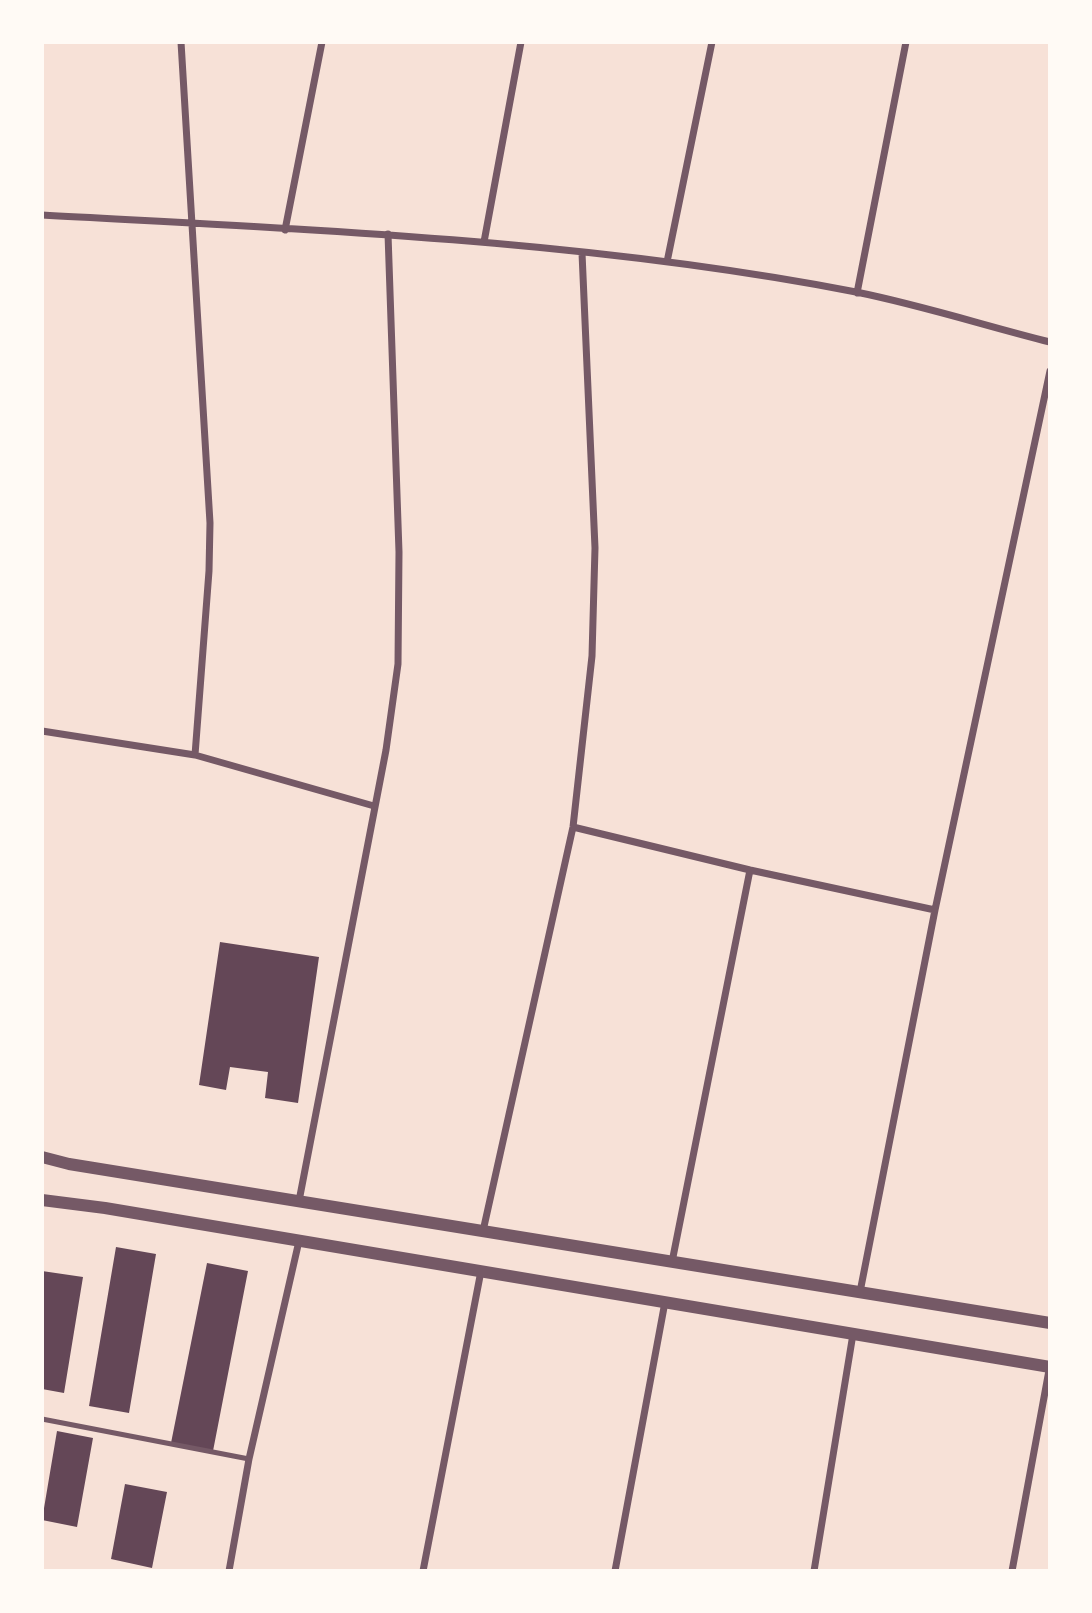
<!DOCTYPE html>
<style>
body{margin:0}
#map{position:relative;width:1092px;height:1613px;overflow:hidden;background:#f7e1d7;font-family:"Golos Text",sans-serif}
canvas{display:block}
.frame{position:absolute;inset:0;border:44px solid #fffaf5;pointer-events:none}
</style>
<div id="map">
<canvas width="1092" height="1613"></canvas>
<div class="frame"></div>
</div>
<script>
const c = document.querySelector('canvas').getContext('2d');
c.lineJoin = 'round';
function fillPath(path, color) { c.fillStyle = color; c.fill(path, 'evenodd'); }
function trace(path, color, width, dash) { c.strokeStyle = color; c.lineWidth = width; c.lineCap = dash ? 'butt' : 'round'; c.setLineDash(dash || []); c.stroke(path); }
const building = new Path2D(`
 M220 942 319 957 298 1103 265 1098 268 1072 230 1067 226 1090 199 1085Z
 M116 1247 156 1254 129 1413 89 1406Z
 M207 1263 248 1271 213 1451 171 1443Z
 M42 1271 83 1277 64 1393 42 1389Z
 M57 1431 93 1438 77 1527 42 1520Z
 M125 1484 167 1492 152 1568 111 1559Z`);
const service = new Path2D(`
 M42 1419 249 1459`);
const minor = new Path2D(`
 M181 42 210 523 209 571 195 755
 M42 215C314 230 588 240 856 292 921 305 986 326 1050 342
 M285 230 322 42
 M484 242 521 42
 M667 262 712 42
 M857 293 906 42
 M42 731 195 755 374 806
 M573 827 750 870 935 910
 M299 1201 386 750 398 664 399 552 388 234
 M483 1231 573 827 592 656 595 548 582 253
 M672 1262 750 870
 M860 1292 935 910 1050 371
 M229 1571 249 1459 299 1241
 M423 1571 481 1271
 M615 1571 665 1302
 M814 1571 853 1334
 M1012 1571 1050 1365`);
const tertiary = new Path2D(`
 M42 1157 69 1164 1050 1323
 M42 1200 105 1208 1050 1367`);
fillPath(building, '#644757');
trace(service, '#755966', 5);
trace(minor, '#755966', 7);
trace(tertiary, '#755966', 12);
</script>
